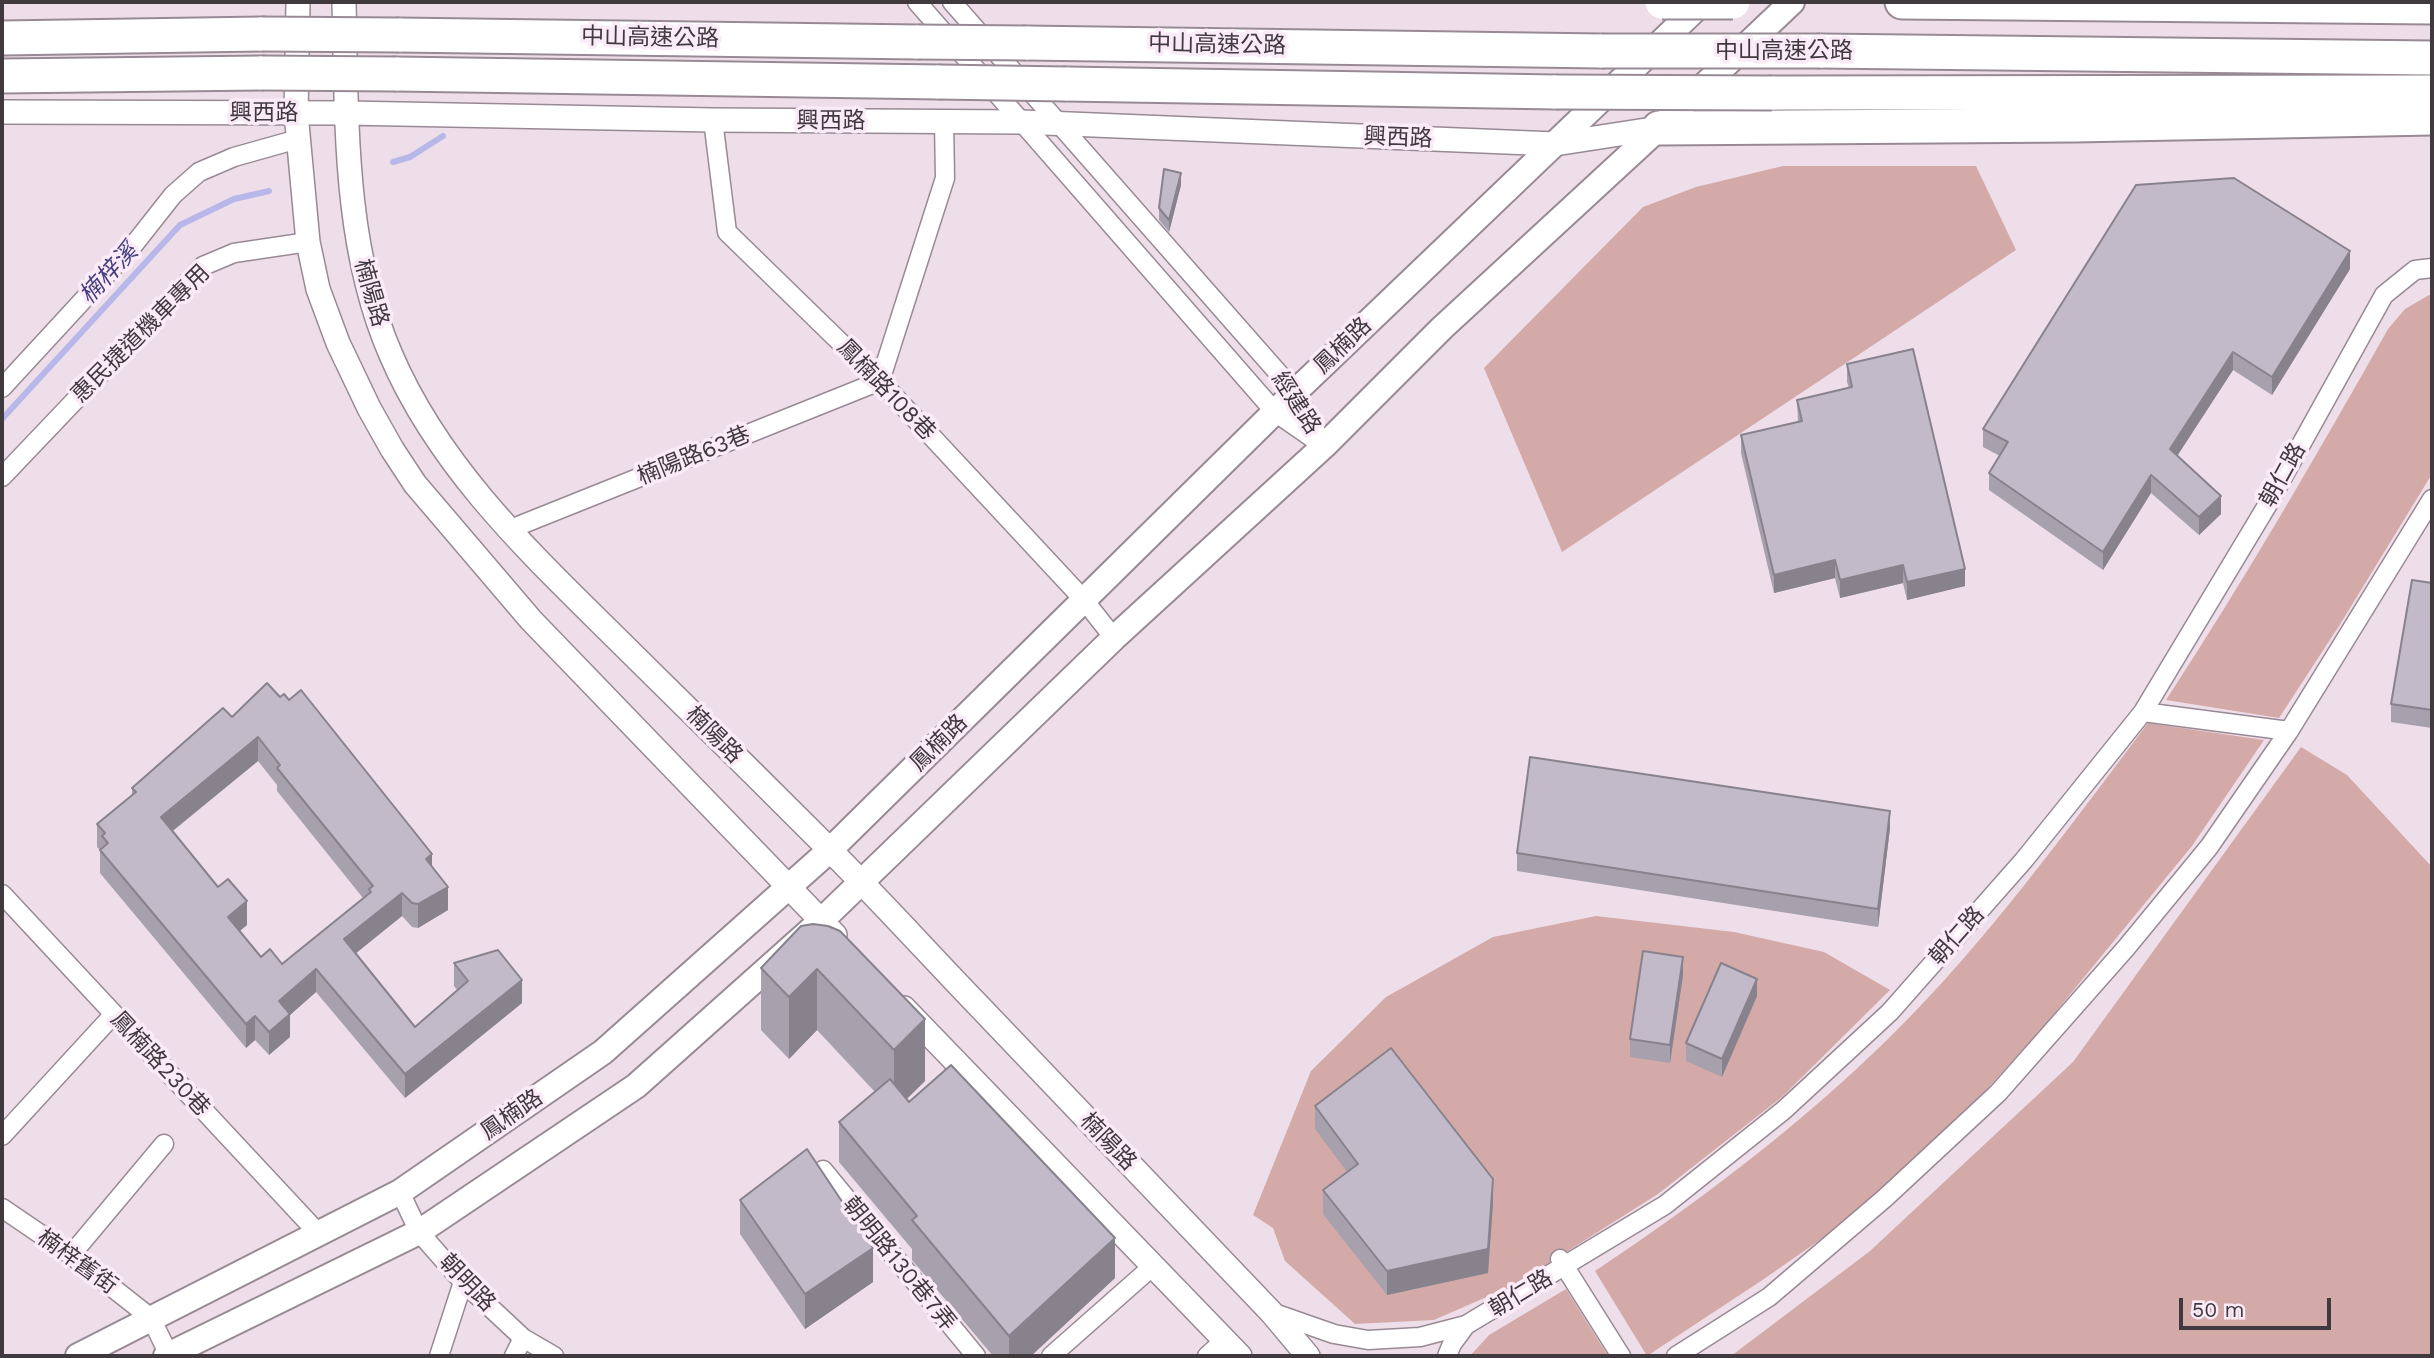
<!DOCTYPE html>
<meta charset="utf-8">
<style>
body{margin:0}
#map{position:relative;width:2434px;height:1358px;overflow:hidden;background:#eedeea;font-family:"Work Sans",sans-serif}
canvas{display:block}
.frame{position:absolute;inset:0;border:4px solid #403a3f;pointer-events:none}
.scale{position:absolute;left:2179px;top:1298px;width:152px;height:32px;box-sizing:border-box;border:4px solid #403a3f;border-top:0;padding-left:9px;font-size:21px;line-height:24px;white-space:nowrap;color:#403a3f;-webkit-text-stroke:5px #fbebf8;paint-order:stroke}
</style>
<div id="map">
<canvas width="2434" height="1358"></canvas>
<div class="frame"></div>
<div class="scale">50 m</div>
</div>
<script>
const c = document.querySelector('canvas').getContext('2d');
c.lineJoin = 'round';
function fillPath(path, color) { c.fillStyle = color; c.fill(path, 'evenodd'); }
function trace(path, color, width, dash) { c.strokeStyle = color; c.lineWidth = width; c.lineCap = dash ? 'butt' : 'round'; c.setLineDash(dash || []); c.stroke(path); }
function write(font, color, halo, rows, align = 'center') {
  c.font = font + ' "Work Sans","Noto Sans TC",sans-serif'; c.lineWidth = 7; c.setLineDash([]); c.textBaseline = 'middle'; c.strokeStyle = halo; c.fillStyle = color; for (const [text, x, y, turn = 0] of rows) {
    c.save(); c.translate(x, y); c.rotate((+turn || 0) * Math.PI / 180); c.textAlign = isNaN(turn) ? turn : align; if (halo) c.strokeText(text, 0, 0); c.fillText(text, 0, 0); c.restore();
  }
}
const green = new Path2D(`
 M1783 166H1976L2016 250 1562 552 1484 368 1643 207 1696 187Z
 M2429 295H2432V474L2339 626 2279 718 2166 700C2245 579 2317 455 2388 329L2405 309Z
 M2148 723 2264 740 2192 846 2049 1020 1980 1097 1895 1177 1827 1235 1761 1281 1647 1356 1595 1271C1700 1201 1799 1126 1889 1038 1984 945 2068 829 2148 723Z
 M2301 747 2347 775 2432 867V1356H1731L1870 1251 2073 1062Z
 M1596 916 1734 932 1824 952 1890 990 1782 1097 1658 1194 1514 1285 1434 1320 1355 1324 1285 1261 1273 1228 1253 1215 1311 1071 1386 997 1493 937Z
 M1566 1289 1608 1356H1470L1489 1335Z`);
const stream = new Path2D(`
 M393 162 410 157 443 136
 M2 419 180 225 234 199 269 191`);
const minor = new Path2D(`
 M917 2 1275 412 1324 446
 M952 2 1295 392 1322 443
 M713 120 727 232 880 381 1084 600 1114 638
 M2 388 132 247 173 195 199 172 234 157 298 139
 M2 477 203 266 234 253 308 242
 M508 530 880 381 945 178 944 121
 M2143 712 2289 731
 M2 894 318 1233
 M2 1136 114 1014
 M823 1170 976 1356
 M400 1192 419 1232 463 1282 523 1338 554 1356
 M2 1208 71 1255 151 1318 169 1355
 M71 1255 164 1144
 M1560 1259 1621 1356
 M1271 1312 1334 1334 1368 1340 1420 1337 1466 1325 1665 1205 1784 1110 1890 1012 2024 860 2143 712 2268 504 2384 295 2415 270 2432 268
 M439 1356 463 1282
 M514 1356 523 1338
 M1051 1356 1153 1266
 M1207 1356 1225 1340
 M1447 1356 1452 1344 1466 1325
 M1676 1356 1769 1297 1885 1198 1998 1093 2126 948 2209 847 2289 731 2432 499`);
const tertiary = new Path2D(`
 M298 2 296 113 308 242 318 289 338 343 369 408 392 449 415 484 531 620 835 935
 M344 2C347 120 343 245 391 355 439 467 528 551 613 635 684 705 756 776 827 847 878 898 927 952 977 1004 1075 1107 1173 1210 1271 1312L1308 1356
 M2 112 347 113 713 120 1021 122 1555 144 1659 128
 M904 1008 1240 1356`);
const secondary = new Path2D(`
 M78 1356 400 1192 603 1052 830 850 1295 392 1703 2
 M166 1356 419 1232 636 1086 821 921 1114 638 1324 446 1442 328 1659 128 1792 2`);
const motorway = new Path2D(`
 M1902 2 2432 7
 M399 35 918 42
 M2 38 262 34
 M1026 43 1602 51
 M1820 51 2432 58
 M396 74 939 82
 M2 76 262 73
 M1066 84 1556 92
 M1772 93 2432 92
 M1659 128 2075 125 2432 118`);
const motorwayBridge = new Path2D(`
 M1662 2H1733
 M262 34 399 35
 M918 42 1026 43
 M1602 51H1820
 M262 73 396 74
 M939 82 1066 84
 M1556 92 1772 93`);
const wall = new Path2D(`
 M1181 185 1169 232 1159 220V208Z
 M2350 269 2272 395 2233 370 2177 456 2221 514 2199 535 2151 493 2103 570 1989 490V473L2000 456 1983 447V429Z
 M1847 364 1965 586 1907 600 1903 583 1840 598 1835 578 1774 593 1741 453V435L1798 422 1797 400 1849 388 1847 382Z
 M2432 583V728L2391 722V704Z
 M232 717 432 866 448 910 418 928 412 927 402 916 355 953 415 1027 457 990 454 986V963L522 1003 405 1098 316 992 290 1015V1037L269 1055 255 1040 246 1048 100 873V850L97 847V824L132 795V788ZM258 761 277 785V791L363 898 282 964 261 957 240 931 247 925 173 831Z
 M1890 828 1878 927 1517 871V853Z
 M801 926 925 1081 907 1099 909 1102 1115 1278 1031 1356H993L912 1260V1249L839 1162V1122L875 1092 817 1030 789 1059 761 1030V968Z
 M1683 975 1670 1063 1630 1057V1039Z
 M1757 996 1722 1077 1686 1061V1043Z
 M1315 1106 1493 1203 1488 1273 1387 1295 1323 1214V1190L1347 1172 1315 1129Z
 M740 1200 873 1282 805 1329 740 1234Z`);
const shadedWall = new Path2D(`
 M1181 173V185L1169 232V220Z
 M2350 251V269L2272 395V377Z
 M2233 352V370L2170 467V449Z
 M2151 475V493L2103 570V552Z
 M2221 496V514L2199 535V517Z
 M1835 560V578L1774 593V575Z
 M1903 565V583L1840 598V580Z
 M1965 569V586L1907 600V582Z
 M258 737V761L161 840V817Z
 M1890 811V828L1878 927V909Z
 M432 854V878L426 859Z
 M448 887V910L418 928V904Z
 M402 893V916L344 963V939Z
 M247 901V925L228 940V917Z
 M1683 957V975L1670 1063V1045Z
 M316 969V992L290 1015V1037L269 1055V1032L279 1001Z
 M817 969V1030L789 1059V997Z
 M1757 979V996L1722 1077V1059Z
 M522 980V1003L405 1098V1074Z
 M255 1016V1040L246 1048V1024Z
 M925 1019V1081L894 1111V1050Z
 M1493 1179V1203L1488 1273 1387 1295V1271Z
 M1115 1238V1278L1031 1356H1009V1336Z
 M873 1248V1282L805 1329V1294Z`);
const building = new Path2D(`
 M1164 169 1181 173 1169 220 1159 208Z
 M2234 178 2350 251 2272 377 2233 352 2170 449 2221 496 2199 517 2151 475 2103 552 1989 473 2008 442 1983 429 2136 185Z
 M1913 349 1965 569 1907 582 1903 565 1840 580 1835 560 1774 575 1741 435 1802 421 1797 400 1852 387 1847 364Z
 M2412 580 2432 583V710L2391 704Z
 M267 683 280 697 284 694 289 700 301 690 432 854 426 859 448 887 418 904 412 903 402 893 344 939 415 1027 468 981 454 963 498 950 522 980 405 1074 316 969 279 1001 290 1014 269 1032 255 1016 246 1024 100 850 108 843 102 836 105 833 97 824 136 792 132 788 223 708 232 717ZM258 737 280 765 277 768 373 886 369 889 371 892 282 964 270 949 261 957 228 917 247 901 228 879 218 887 161 817Z
 M1530 757 1890 811 1878 909 1517 853Z
 M813 924 828 926 840 931 925 1019 894 1050 817 969 789 997 761 968 801 926Z
 M1643 951 1683 957 1670 1045 1630 1039Z
 M1721 963 1757 979 1722 1059 1686 1043Z
 M1391 1048 1493 1179 1488 1249 1387 1271 1323 1190 1358 1164 1315 1106Z
 M951 1065 1115 1238 1009 1336 912 1220 917 1216 839 1122 890 1079 909 1102Z
 M807 1149 873 1248 805 1294 740 1200Z`);
const streetNames = [
 ["中山高速公路",650,38,1],
 ["中山高速公路",1217,45,1],
 ["中山高速公路",1784,51],
 ["興西路",264,113],
 ["興西路",831,121],
 ["興西路",1398,138,2],
 ["楠陽路",371,293,74],
 ["惠民捷道機車專用",141,334,-45],
 ["鳳楠路",1343,346,-44],
 ["鳳楠路108巷",886,390,46],
 ["經建路",1296,403,57],
 ["楠陽路63巷",694,456,-22],
 ["朝仁路",2283,475,-61],
 ["楠陽路",714,735,45],
 ["鳳楠路",939,743,-45],
 ["朝仁路",1957,936,-48],
 ["鳳楠路230巷",160,1064,47],
 ["鳳楠路",512,1115,-35],
 ["楠陽路",1108,1142,46],
 ["楠梓舊街",77,1262,36],
 ["朝明路130巷7弄",899,1264,51],
 ["朝明路",467,1283,46],
 ["朝仁路",1521,1294,-31]
];
const waterNames = [
 ["楠梓溪",109,274,-47]
];
fillPath(green, '#d3aaa8');
trace(stream, '#b7b7ea', 6);
trace(minor, '#988a95', 21);
trace(tertiary, '#988a95', 26);
trace(secondary, '#988a95', 28);
trace(motorway, '#988a95', 37);
trace(minor, '#fff', 18);
trace(tertiary, '#fff', 23);
trace(secondary, '#fff', 24);
trace(motorway, '#fff', 33);
trace(motorwayBridge, '#988a95', 37, []);
trace(motorwayBridge, '#fff', 33);
fillPath(wall, '#a7a0ad');
fillPath(shadedWall, '#88828d');
fillPath(building, '#c2bac9');
trace(building, '#88828d', 2);
write('23px', '#403a3f', '#fbebf8', streetNames);
write('italic 24px', '#443e7d', '#fbebf8', waterNames);
</script>
